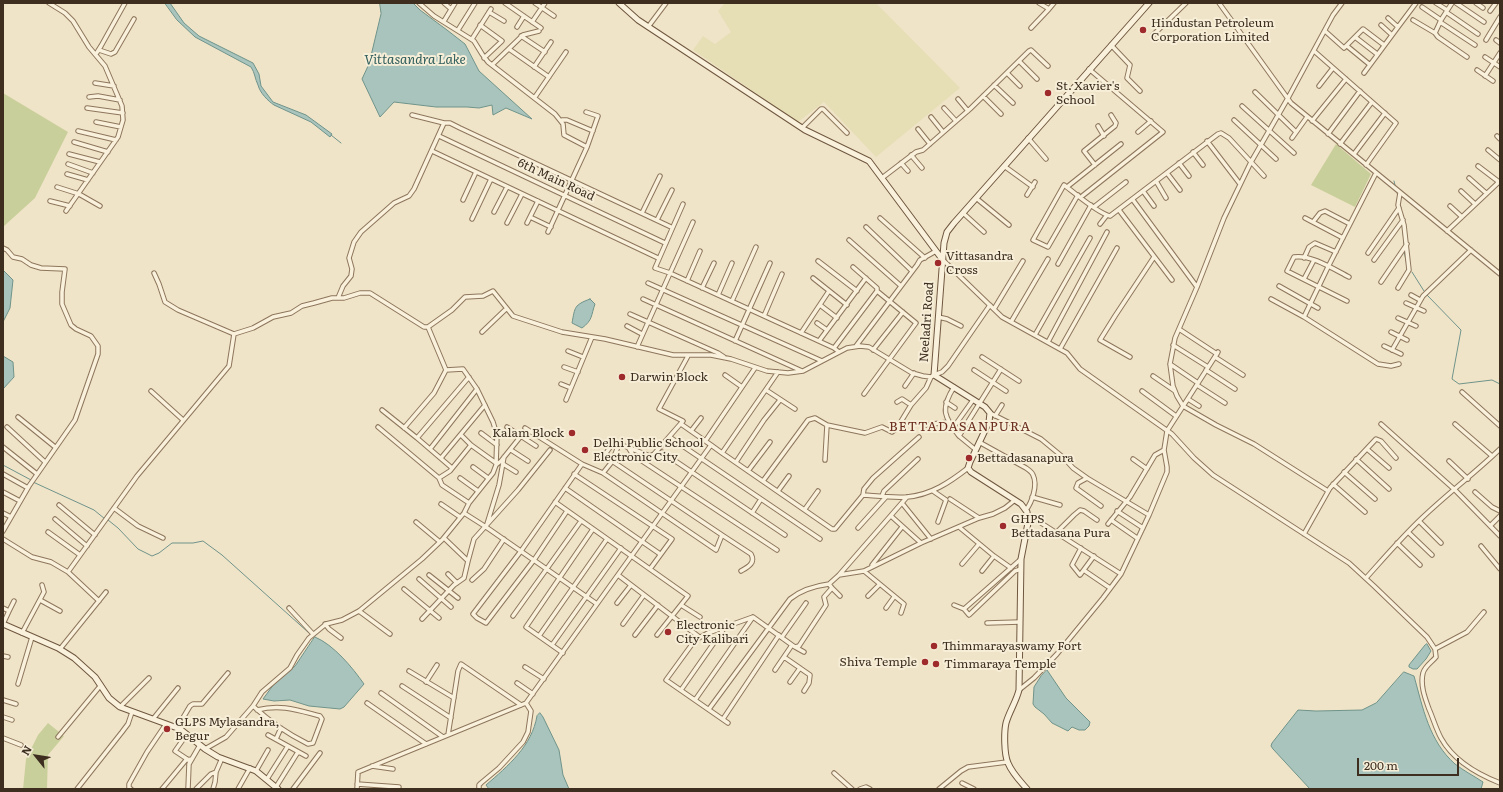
<!DOCTYPE html>
<style>
body{margin:0}
#map{position:relative;width:1503px;height:792px;overflow:hidden;background:#f0e4c8;font-family:Literata,serif}
canvas{display:block}
.frame{position:absolute;inset:0;border:4px solid #3d2e20;pointer-events:none}
.north{position:absolute;left:16px;top:736px;width:40px;height:40px;-webkit-text-stroke:3px #f7eed8;paint-order:stroke;rotate:300deg;font-size:11px;font-weight:700;line-height:16px;text-align:center;color:#3d2e20}
.north::after{content:'';display:block;margin:auto;width:14px;height:18px;background:#3d2e20;clip-path:polygon(50% 0,100% 100%,50% 72%,0 100%)}
.scale{position:absolute;left:1357px;top:758px;width:102px;height:18px;box-sizing:border-box;border:2px solid #3d2e20;border-top:0;padding-left:5px;font-size:12px;line-height:14px;white-space:nowrap;color:#3d2e20;-webkit-text-stroke:3px #f7eed8;paint-order:stroke}
</style>
<div id="map">
<canvas width="1503" height="792"></canvas>
<div class="frame"></div>
<div class="north">N</div>
<div class="scale">200 m</div>
</div>
<script>
const c = document.querySelector('canvas').getContext('2d');
c.lineJoin = 'round';
function fillPath(path, color) { c.fillStyle = color; c.fill(path, 'evenodd'); }
function trace(path, color, width, dash) { c.strokeStyle = color; c.lineWidth = width; c.lineCap = dash ? 'butt' : 'round'; c.setLineDash(dash || []); c.stroke(path); }
function write(font, color, halo, rows, align = 'center') {
  c.font = font + ' Literata,serif'; c.lineWidth = 4; c.setLineDash([]); c.textBaseline = 'middle'; c.strokeStyle = halo; c.fillStyle = color; for (const [text, x, y, turn = 0] of rows) {
    c.save(); c.translate(x, y); c.rotate((+turn || 0) * Math.PI / 180); c.textAlign = isNaN(turn) ? turn : align; if (halo) c.strokeText(text, 0, 0); c.fillText(text, 0, 0); c.restore();
  }
}
const farmland = new Path2D(`
 M725 3H876L960 88 876 157 824 102 798 122 693 50 703 36 715 44 731 32 718 11Z`);
const green = new Path2D(`
 M3 93 68 132 35 198 3 227Z
 M1336 144 1371 174 1355 207 1311 185Z
 M48 723 64 736 48 755 47 789H23L26 759 38 735Z`);
const water = new Path2D(`
 M165 3H170L184 23 199 36 253 63 259 74 261 86 273 102 306 115 332 134 330 137 311 122 274 105C268 101 260 93 258 85 255 79 255 73 251 67L195 37 177 20Z
 M380 3H413L420 10 447 30 465 44 479 71 532 119 506 108 493 115 492 105 479 108 467 107H436L394 102 380 117 362 79 369 64 381 14Z
 M3 270 13 280 10 308 3 322Z
 M590 299 595 304C591 315 593 320 582 328L572 323C575 307 574 305 590 299Z
 M3 356 13 362 14 377 3 389Z
 M315 637C334 645 352 667 364 684L344 707 340 709 309 706 290 700 274 701 263 699 274 684 295 666Z
 M1427 644 1431 651 1426 659 1417 669H1413L1409 667V665L1425 645Z
 M1047 670 1066 698 1090 722 1089 726 1085 730H1079L1072 727 1068 731 1052 723 1044 714 1035 707 1033 704 1034 687 1041 676Z
 M1404 672 1414 676C1423 708 1429 741 1455 764 1464 771 1474 776 1483 782L1481 789H1310L1273 749 1271 746 1272 743 1298 710 1316 711 1362 710 1376 703Z
 M540 713 543 717 559 750 563 775 569 789H489L486 785C508 766 532 746 537 716Z`);
const stream = new Path2D(`
 M331 135 341 143
 M1394 181 1395 185
 M1397 193 1398 195
 M1400 204 1401 211
 M1403 230 1404 244
 M1404 251 1407 265
 M1412 272 1424 291
 M1427 295 1461 330 1452 379 1459 384 1492 380 1500 384
 M3 465 31 480
 M33 482 94 510 105 519
 M108 520 118 528 138 549 152 556 159 553 172 543H193L203 541 222 555 309 633`);
const street = new Path2D(`
 M49 3 65 13 73 21 89 47 105 66 122 106 123 120 118 137 66 211
 M419 3 434 16 474 41 482 54 488 62 555 114 563 124 564 135 587 147
 M444 3 451 9
 M505 3 541 28
 M535 3 554 16
 M1219 3 1291 103 1500 274
 M1436 3 1447 10
 M1452 3 1441 20 1435 33 1438 37 1467 57
 M1456 3 1484 22
 M1476 3 1483 8
 M1422 7 1441 20
 M1049 9 1054 3
 M1490 11 1496 3
 M489 12 504 21
 M1446 12 1478 34
 M1413 20 1435 33
 M444 21 455 3
 M532 22 545 3
 M1440 22 1475 45
 M480 25 502 41 484 58
 M1381 25 1392 35
 M517 27 524 16
 M648 27 666 3
 M1398 27 1416 3
 M1031 28 1049 9 1039 3
 M458 30 475 3
 M1325 31 1344 48 1363 29 1384 45
 M1153 35 1186 3
 M521 36 545 52
 M1355 37 1377 54
 M472 39 491 9
 M1486 40 1500 17
 M1496 40 1500 43
 M1111 45 1130 65 1127 78 1140 91
 M1347 46 1369 64
 M509 49 549 77
 M99 50 111 54 115 52 134 19
 M1314 51 1396 123 1366 165
 M96 54 101 46 125 3
 M1485 57 1500 67
 M1019 61 1037 79
 M492 65 523 35 539 31
 M534 67 551 42
 M1477 70 1493 81
 M1007 73 1020 86
 M1364 73 1398 27 1388 18
 M1485 76 1500 53
 M95 83 114 86
 M994 85 1013 103
 M1319 86 1333 68
 M1255 92 1296 132
 M983 96 1001 114
 M89 97 98 96 120 100
 M535 97 566 52
 M958 99 968 111
 M1242 106 1294 153
 M87 108 123 113
 M944 108 956 121
 M412 115 444 123
 M931 117 943 132
 M562 120H567L593 131
 M1234 120 1276 159
 M1312 121 1346 79
 M96 122 121 127
 M1098 126 1104 136
 M802 128 821 109H823L847 133
 M918 129 930 144
 M78 131 116 140
 M1138 132 1151 121
 M1328 134 1360 91
 M439 136 665 243
 M1497 136 1500 139
 M1028 138 1046 159
 M1292 138 1307 117
 M1207 141 1240 184
 M74 142 108 152
 M1340 144 1372 102
 M1488 150 1500 160
 M432 151 658 258
 M1193 152 1203 165
 M69 154 100 162
 M1354 154 1385 113
 M911 155 922 168
 M901 163 908 171
 M1179 163 1189 176
 M68 164 93 173
 M1095 165 1084 151 1115 126 1116 123 1111 115
 M1004 166 1033 187
 M1478 166 1499 182
 M1167 173 1180 190
 M67 174 88 180
 M882 178 916 152 923 150 970 109 1029 51 1031 50 1048 66
 M1469 178 1486 193
 M1156 181 1166 198
 M57 187 79 194 100 206
 M1067 187 1121 144
 M1143 191 1154 206
 M1461 191 1475 204
 M1027 195 1035 182
 M1078 195 1048 247 1033 240 1064 185C1075 193 1097 213 1110 216L1218 134 1221 133 1229 138 1264 176
 M1081 197 1163 132 1089 69
 M976 198 1009 225
 M463 200 476 172
 M1133 200 1197 287
 M50 201 70 206
 M683 204 655 268 670 273 834 348 839 352
 M1450 206 1462 217
 M1094 207 1126 182
 M1119 210 1172 280
 M494 212 507 187
 M642 213 660 176
 M963 213 984 232
 M530 217 551 227
 M880 218 925 258
 M1305 218 1343 238
 M472 219 491 179
 M657 220 672 190
 M1313 222 1320 213 1325 211 1350 224
 M507 223 522 194
 M527 223 538 201
 M1100 224 1107 215
 M866 227 912 271
 M1447 231 1500 181
 M548 232 587 147 598 116 586 112
 M849 240 901 286
 M3 248 7 250 13 257 22 259 31 265 41 268 65 269 62 292V304L71 325 76 329 91 336 98 346V354L75 420 29 486 3 531
 M1368 253 1399 208
 M1304 258 1309 247 1315 243 1336 252
 M943 260 1002 317 1067 353 1080 369 1172 434 1194 458 1213 475 1349 563 1374 586 1427 637 1435 649 1436 657C1432 662 1425 666 1423 673 1420 685 1425 698 1429 709 1433 718 1436 729 1441 738 1453 760 1477 774 1500 783
 M1374 260 1403 220
 M818 261 857 291
 M1058 264 1091 205
 M853 267 877 288V291
 M154 273 159 284 165 302 178 310 234 334 253 328 273 317 291 313 302 306 314 303 332 298H344L360 293H370L424 327H428L452 310 465 297 483 296 493 291 513 316 562 332 605 339 673 355H711L731 359 767 371 788 373 803 371 847 348 860 346 869 347 912 373 923 376 931 377
 M813 278 847 305
 M1304 279 1314 260
 M687 281 700 251
 M1381 282 1407 244
 M648 283 822 361
 M1279 286 1318 308
 M702 288 714 263
 M1398 288 1409 270 1404 225 1398 205 1400 193
 M718 295 732 263
 M1411 295 1420 300
 M338 298 343 286 351 276 352 269 349 258 354 242 361 232 394 203 409 196 414 189 444 123H450L460 128 671 227
 M643 299 802 371
 M1271 299 1304 317 1378 364 1391 366 1399 364
 M732 301 756 247
 M1347 301 1287 271 1294 257C1311 254 1335 270 1349 277
 M1406 303 1424 311
 M820 305 837 318
 M994 309 1023 261
 M630 314 718 353 724 357
 M764 316 782 274
 M938 317 947 319 961 326
 M1304 317 1328 267 1376 173
 M1398 318 1416 326
 M1011 322 1048 259
 M817 323 827 330
 M627 326 642 334
 M1179 329 1217 354
 M482 332 506 309
 M1391 332 1407 340
 M801 333 829 291
 M1035 335 1090 238
 M735 341 770 263
 M819 341 866 278
 M1048 342 1107 232
 M1173 345 1208 367
 M856 346 917 265 920 260 936 251
 M1384 346 1401 354
 M637 347 693 222
 M834 348 877 291 916 323 864 394
 M1060 349 1117 248
 M873 350 903 312
 M1392 350 1423 296 1471 250
 M568 351 583 357
 M982 357 1019 381
 M1130 357 1100 340 1115 316 1154 257
 M1215 357 1243 375
 M1170 364 1198 383
 M564 367 578 372
 M974 370 1006 391
 M1206 370 1235 389
 M725 375 742 387
 M1153 376 1175 391
 M561 384 571 388
 M1197 385 1225 403
 M905 386 914 373
 M954 387C940 409 944 417 959 436
 M766 390 795 409
 M151 391 183 420
 M1142 391 1176 416
 M1462 392 1500 426
 M1188 399 1199 406
 M566 400 592 337
 M897 402 902 399 911 405
 M946 402 955 408
 M382 410 417 438 452 468
 M990 413 1041 439 1064 458 1073 468 1087 478 1149 515
 M995 416 1002 405
 M18 417 55 447
 M681 424 711 445
 M1381 424 1455 490 1500 536
 M1455 424 1492 456
 M926 425 948 422
 M7 427 45 462
 M378 427 439 478 442 485 469 503
 M507 427 536 446
 M404 428 434 393 446 370 428 327
 M525 428 582 464
 M953 428 973 400
 M691 431 701 418
 M481 433 497 445
 M461 435 471 445 496 463
 M417 438 469 377
 M671 438 820 539
 M706 440 755 368
 M979 442 1026 468C1029 470 1032 472 1033 475 1038 485 1032 502 1026 510
 M3 447 37 474
 M628 447 633 455 777 550
 M430 449 477 389
 M1367 449 1389 468
 M511 450 528 461
 M976 450 959 436 1001 369
 M662 452 785 535
 M722 453 832 529H835L863 495 864 489 873 478 919 437
 M441 458 485 405
 M1133 459 1147 469
 M1356 459 1389 489
 M825 460 827 425
 M1449 461 1468 479
 M612 462 619 444
 M736 462 764 420 780 400
 M503 464 516 472
 M496 465 501 461 521 436
 M473 467 488 478
 M748 471 770 442
 M1344 472 1375 499
 M603 473 716 550 722 535 612 461
 M3 474 28 488
 M574 474 672 539 650 569
 M439 478 450 471 471 445
 M460 478 478 491
 M1087 478 1078 483 1076 488 1101 506
 M763 481 808 420 815 418 827 425 865 433 882 427 892 432 897 428 911 405 926 388 931 377 934 375 942 372 948 366 990 305
 M1333 484 1365 512
 M565 488 660 554
 M778 491 789 476
 M933 491 946 500 938 522
 M1328 491 1254 444 1216 425 1183 406 1177 396 1173 386 1170 364 1175 338 1197 287 1224 218 1251 162 1288 98 1333 15 1342 3
 M3 492 20 501
 M1475 492 1492 507 1500 511
 M863 495C877 496 892 498 907 497 931 495 950 482 968 468
 M882 496 884 491 918 459
 M1032 497 1060 505
 M950 499 979 518
 M555 502 688 596 657 635
 M902 503 931 539
 M441 504 460 517
 M59 505 95 535
 M114 508 138 526 163 538
 M805 509 818 491
 M567 511 534 560 486 623 477 618 473 614 521 551 582 464 603 473 611 463 606 453 614 442 650 456 654 454 683 421 659 409 688 356
 M1117 511 1143 528
 M3 513 11 517
 M464 513 486 527 597 604 711 445 722 453 778 372
 M752 513 761 499
 M1027 514 1121 574
 M891 516 921 543
 M55 519 87 546
 M1111 520 1137 538
 M1419 521 1441 543
 M416 522 440 542
 M487 524 499 485 504 457
 M1108 524 1130 497 1155 455 1164 450
 M1490 526 1500 516
 M959 527 994 556 1011 568
 M858 528 886 497
 M48 532 80 555
 M1057 532 1074 515 1080 510 1084 511 1097 520
 M1408 532 1432 555
 M1304 534 1330 488 1376 439 1381 441 1396 458
 M722 535 751 554C756 563 748 567 741 571
 M3 539 32 557 51 562 68 572 99 601
 M1397 543 1420 565
 M1481 546 1500 569
 M1081 548 1072 565 1080 575 1094 556
 M468 561 474 539 518 490 550 450
 M962 564 979 544
 M872 565 902 527
 M864 571 904 604 901 613
 M982 571 994 556
 M1085 571 1110 588
 M68 572 137 476 229 366 234 334
 M448 574 457 583
 M429 575 458 598
 M618 575 698 636 666 680 728 723
 M839 575 864 571 921 543 979 518 993 514 1005 508 1015 500
 M1366 578C1384 558 1402 537 1422 518 1447 494 1475 473 1500 449
 M419 579 451 607
 M472 580 484 569 504 539
 M832 588 840 596
 M404 589 439 618
 M868 596 879 585
 M40 600 60 611
 M617 603 631 585
 M681 605 700 617
 M954 605 964 609 969 615 1015 571 1021 569
 M3 608 9 611 3 624
 M289 608 313 634
 M886 608 894 597
 M964 609 1021 559
 M9 611 14 601
 M359 611 390 634
 M513 616 581 521
 M422 619 454 585 464 578 468 561 444 538
 M987 623 1020 622
 M325 624 329 629 341 638
 M623 624 644 595
 M22 633 44 592 42 585
 M635 635 658 605
 M539 636 607 539
 M782 637 806 603
 M695 640 708 633 753 617 792 645 795 647 799 646 826 605 824 597 832 588 829 584 839 575 907 497
 M552 645 621 548
 M795 647 804 652
 M60 649 106 592
 M1435 649 1467 632 1484 612
 M563 653 526 627 593 529
 M3 656 8 657
 M784 657 810 675 809 683 804 691
 M525 667 544 679
 M775 670 792 645
 M409 671 454 698
 M426 682 437 665
 M790 682 800 668
 M517 683 533 694
 M18 684 32 637
 M402 686 451 718
 M681 690 725 627
 M1019 690 1034 678 1057 654 1103 598 1121 574 1149 515 1167 472V467L1164 450 1167 431 1218 352
 M381 693 443 737
 M3 700 16 704
 M695 700 753 617
 M367 703 426 744
 M253 706C269 721 288 734 308 744L313 743 322 719 320 716C297 710 281 704 257 710
 M120 707 149 678
 M709 709 790 599C801 590 814 586 829 584
 M3 717 12 720
 M153 719 178 688
 M723 719 779 635
 M177 728 190 706 193 704H202L228 673
 M187 734 175 751 187 759
 M268 735 306 756
 M448 735 458 671 461 664 521 705
 M58 737 101 685
 M3 738 21 745
 M276 739 281 728
 M205 749 226 737 253 706 262 692 290 668 297 655 309 638 326 624 342 620 359 611 422 559 442 540 464 513 469 503 493 473 496 465 497 435 493 422 477 389 463 369 446 370
 M372 766 393 769
 M256 771 268 750
 M834 773 852 789
 M267 779 288 746
 M962 783 974 789
 M357 784 399 787
 M276 787 298 752
 M77 789 122 732 128 724 132 712
 M131 789 129 788V784L147 752 166 724
 M162 789 186 760 192 759
 M188 789 189 764 200 745
 M196 789 211 774 216 772
 M213 789 215 782 216 772 222 758
 M238 789 250 768
 M293 789 320 753
 M357 789 358 772 526 703 597 604
 M479 789V785L481 783 499 768 523 742 528 732 531 711 526 703
 M860 789 866 787 870 789
 M939 789 961 771 968 767 1007 762`);
const secondary = new Path2D(`
 M619 3 638 20 805 130 869 161 942 259
 M3 624 58 648 74 658 95 677 109 698 120 707 180 729 205 749 218 757 256 771 278 789
 M1027 789C1020 781 1012 773 1008 763 1004 754 1004 732 1006 723 1009 712 1016 702 1019 690L1021 559 1028 523 1027 512 1021 504 971 472 968 468 970 462 989 422 990 413 985 407 934 375 944 243 947 232 954 223 1149 3`);
const markers = [
 [1143,30,4,"#9e2a2b"],
 [1048,93,4,"#9e2a2b"],
 [938,263,4,"#9e2a2b"],
 [622,377,4,"#9e2a2b"],
 [572,433,4,"#9e2a2b"],
 [585,450,4,"#9e2a2b"],
 [969,458,4,"#9e2a2b"],
 [1003,526,4,"#9e2a2b"],
 [668,632,4,"#9e2a2b"],
 [934,646,4,"#9e2a2b"],
 [925,662,4,"#9e2a2b"],
 [936,664,4,"#9e2a2b"],
 [167,729,4,"#9e2a2b"]
];
const poiNames = [
 ["Hindustan Petroleum",1151,23],
 ["Corporation Limited",1151,37],
 ["St. Xavier's",1056,86],
 ["School",1056,100],
 ["Vittasandra",946,256],
 ["Cross",946,270],
 ["Darwin Block",630,377],
 ["Kalam Block",564,433,"right"],
 ["Delhi Public School",593,443],
 ["Electronic City",593,457],
 ["Bettadasanapura",977,458],
 ["GHPS",1011,519],
 ["Bettadasana Pura",1011,533],
 ["Electronic",676,625],
 ["City Kalibari",676,639],
 ["Thimmarayaswamy Fort",942,646],
 ["Shiva Temple",917,662,"right"],
 ["Timmaraya Temple",944,664],
 ["GLPS Mylasandra,",175,722],
 ["Begur",175,736]
];
const streetNames = [
 ["6th Main Road",556,180,25],
 ["Neeladri Road",927,322,-86]
];
const waterNames = [
 ["Vittasandra Lake",415,60]
];
const neighbourhoodNames = [
 ["BETTADASANPURA",960,427]
];
fillPath(farmland, '#e6deb5');
fillPath(green, '#c9cf9b');
fillPath(water, '#a9c4bc');
trace(water, '#6f938a', 1);
trace(stream, '#6f938a', 1);
trace(street, '#8d765c', 5.5);
trace(secondary, '#6f573f', 7);
trace(street, '#faf1dc', 3.5);
trace(secondary, '#faf1dc', 5);
for (const [x, y, r, color] of markers) { const dot = new Path2D(); dot.arc(x, y, r, 0, 2 * Math.PI); c.fillStyle = color; c.fill(dot); trace(dot, '#f7eed8', 1.5); }
write('12px', '#3d2e20', '#f7eed8', poiNames, 'left');
write('12px', '#3d2e20', '#f7eed8', streetNames);
write('italic 13px', '#2f5d5a', '#f7eed8', waterNames);
c.letterSpacing = '1px';
write('13px', '#6b2e1e', '#f7eed8', neighbourhoodNames);
c.letterSpacing = '0px';
</script>
